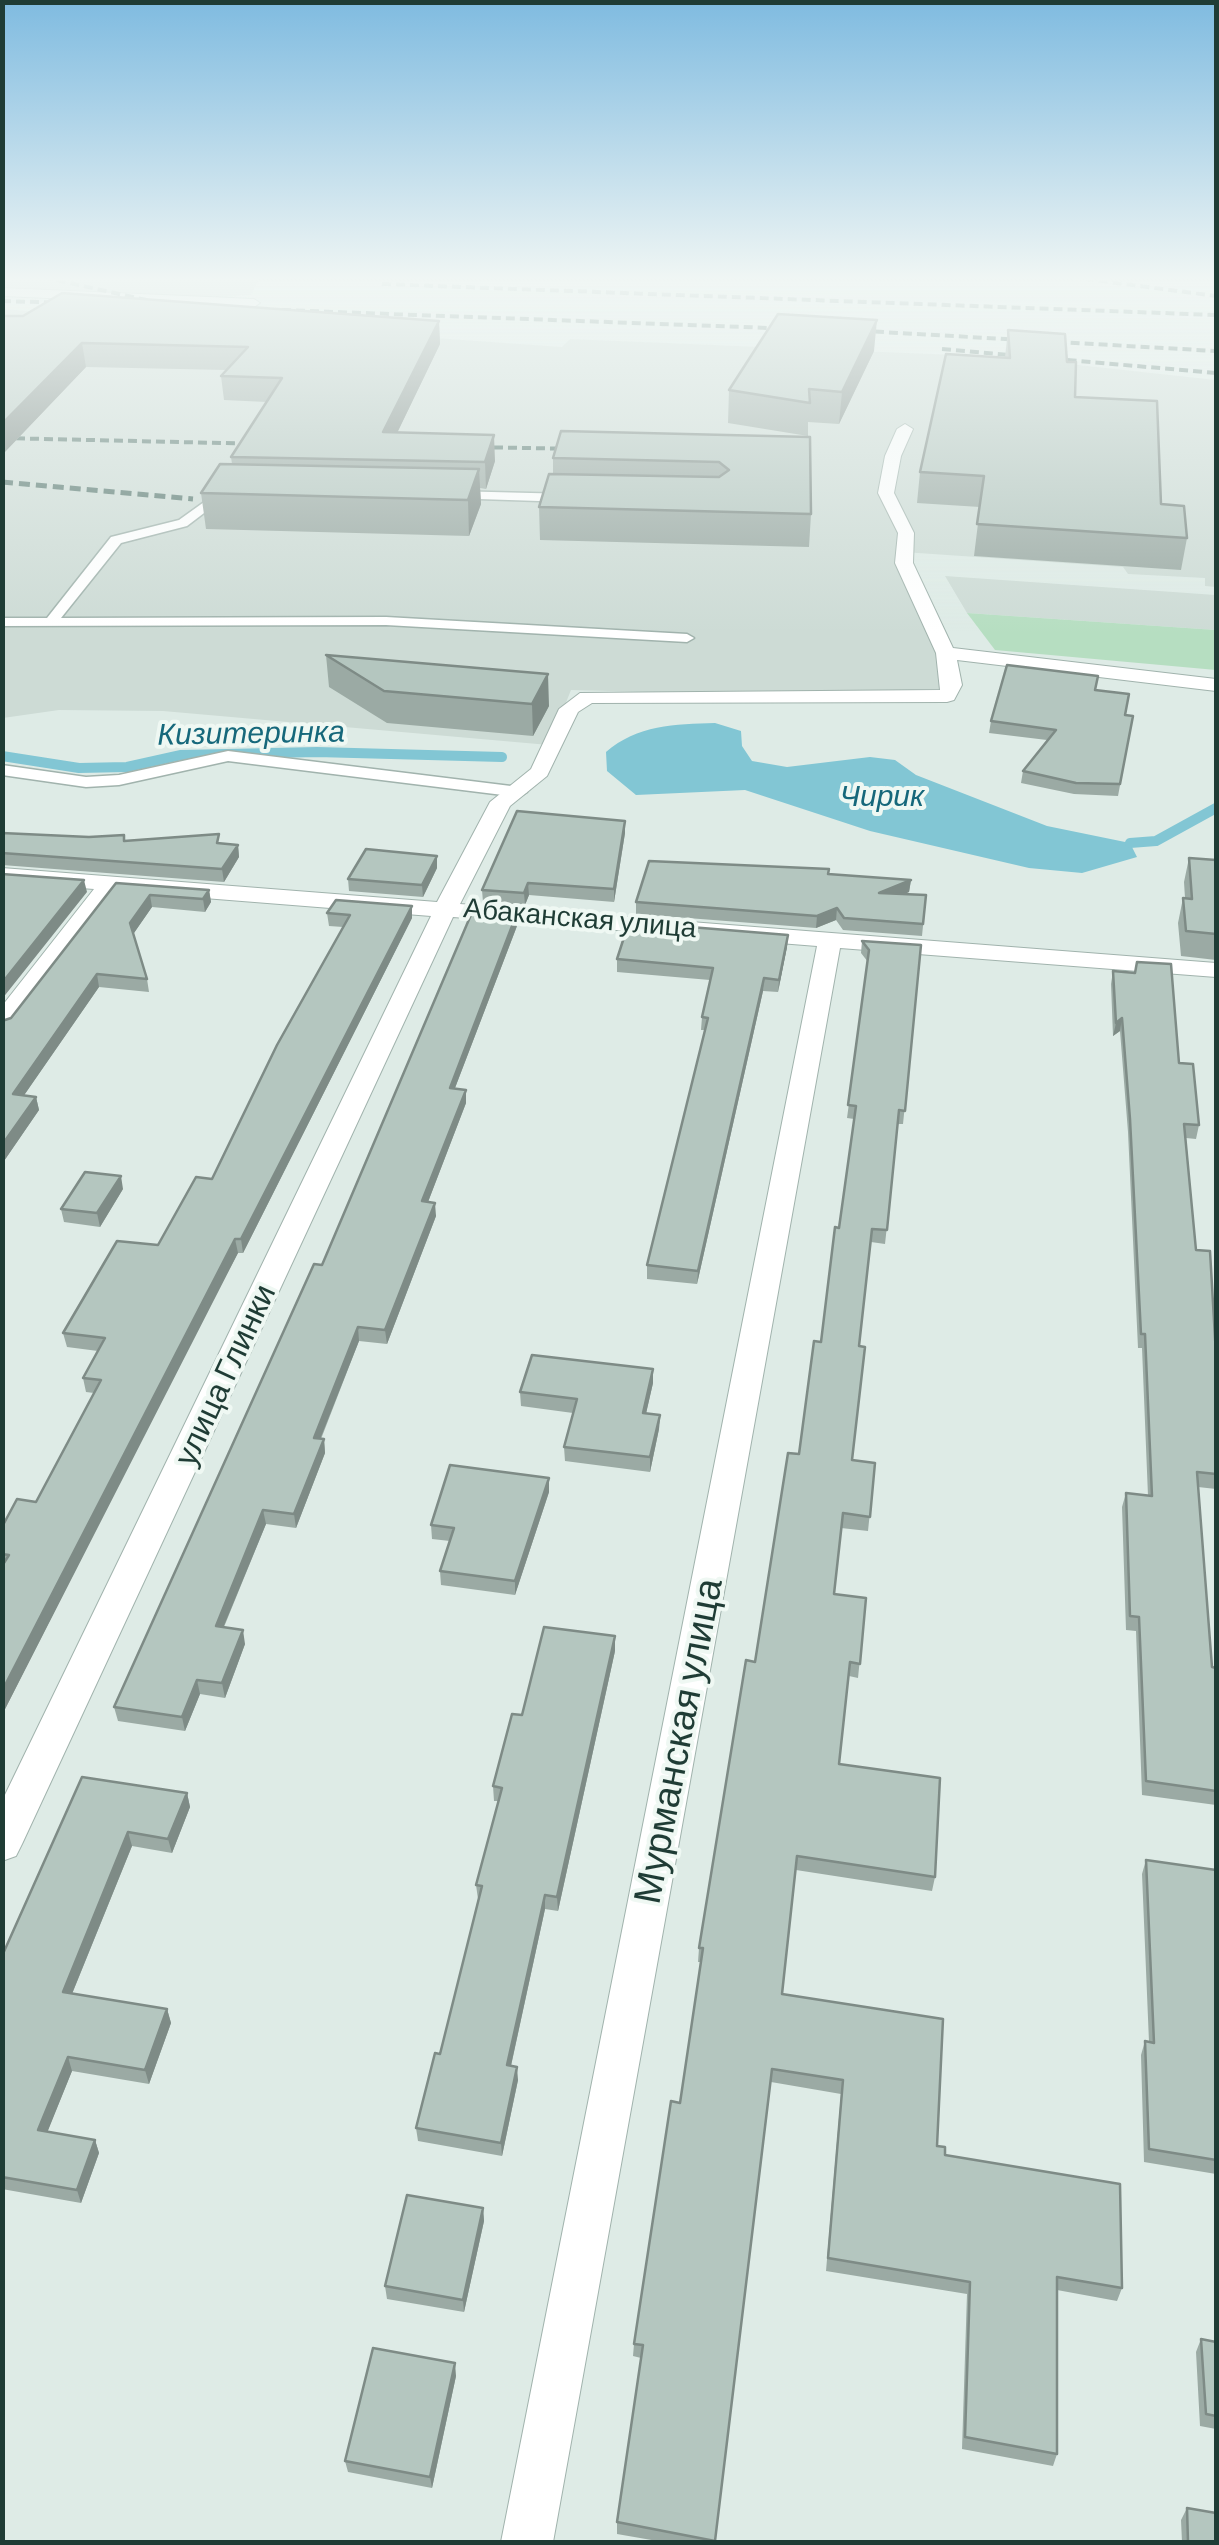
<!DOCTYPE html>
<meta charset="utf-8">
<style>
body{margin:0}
#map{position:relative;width:1219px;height:2545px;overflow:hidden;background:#deebe6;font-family:Barlow,sans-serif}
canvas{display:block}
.frame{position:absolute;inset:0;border:5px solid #1f3c35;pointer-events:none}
</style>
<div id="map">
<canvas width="1219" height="2545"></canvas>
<div class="frame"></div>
</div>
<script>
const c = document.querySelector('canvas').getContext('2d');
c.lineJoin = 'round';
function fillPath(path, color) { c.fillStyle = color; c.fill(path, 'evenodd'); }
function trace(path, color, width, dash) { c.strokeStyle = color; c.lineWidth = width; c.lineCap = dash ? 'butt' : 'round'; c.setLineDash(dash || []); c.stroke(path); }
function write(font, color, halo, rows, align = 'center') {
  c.font = font + ' Barlow,sans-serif'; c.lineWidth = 8; c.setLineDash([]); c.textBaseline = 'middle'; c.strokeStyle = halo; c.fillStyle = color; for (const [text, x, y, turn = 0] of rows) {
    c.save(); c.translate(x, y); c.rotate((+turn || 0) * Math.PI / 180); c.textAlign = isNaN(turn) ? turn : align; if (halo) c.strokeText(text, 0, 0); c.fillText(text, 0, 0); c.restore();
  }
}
const built = new Path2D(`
 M2 277H260L251 295 220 297 3 290Z
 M3 309 371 338 379 334 562 347 570 339 1005 357 1216 380V587L1205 586V578L1128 574 1123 567 903 552 960 688 914 699 571 690 549 745 163 711 59 710 3 718Z
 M945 576 1216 595V630L967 613Z`);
const green = new Path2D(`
 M967 613 1216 630V670L995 650Z`);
const water = new Path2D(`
 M715 723 741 731 742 746 752 761 787 767 870 757 895 760 916 775 1047 826 1130 843 1137 857 1082 873 1029 868 870 831 745 790 636 795 607 771 606 752C637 725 675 724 715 723Z`);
const stream = new Path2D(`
 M2 756 79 768 127 767 181 755 317 752 502 757
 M1130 843 1156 841 1216 808`);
const service = new Path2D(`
 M2 277H14L2 282Z
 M225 487 229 488V494L187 526 121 543 61 618 386 617 687 634 694 638 687 642 386 625 2 626V618H47L111 537 179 520Z
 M452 491 570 494 576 498 570 502 448 498 446 495Z
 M228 751 519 787 527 792 519 797 228 761 119 785 86 787 2 775V765L86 777 119 775Z`);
const minor = new Path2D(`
 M2 288 254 299 260 303 254 307 2 296Z
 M905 424 913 429 901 456 894 493 914 533 913 563 953 648 1216 679V691L957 660 962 685 954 700 947 702 592 703 578 712 547 776 510 806 460 904 1216 963V977L840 948 553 2542H501L817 946 453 917 22 1844 16 1856 2 1861V1801L431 916 116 891 11 1029 2 1032V1006L94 889 2 882V868L437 902 490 802 531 769 559 709 580 693 940 690 936 653 895 563 898 533 878 493 885 456 897 429Z`);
const railFar1 = new Path2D(`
 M43 277 155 302
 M1071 277 1216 296
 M382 284 1216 315
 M2 301 73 303
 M282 310 797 329
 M847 330 1216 351
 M942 349 1216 373
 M2 438 266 444
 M466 447 586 449`);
const rail = new Path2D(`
 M2 482 193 499`);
const wall = new Path2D(`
 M2 316 439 321 440 344 397 433 495 461 486 489 480 488 481 504 469 536 206 529 201 493 232 464 231 457 267 402 224 400 221 376 226 370 86 367 2 455Z
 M1008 330 1067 362 1075 397 1187 538 1181 570 974 556 980 507 917 503 920 472 1005 357Z
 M874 351 839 424 808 422V436L728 423 729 390Z
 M810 437 811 514 809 547 540 540 539 507 553 474V458Z
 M326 655 549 706 533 736 387 723 329 687Z
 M1095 690 1125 715 1133 716 1118 796 1074 794 1021 783 1023 771 1047 740 989 733 991 721Z
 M625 821V833L614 902 529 895 525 905 483 902 482 890Z
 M2 833 125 841 238 845 239 857 224 882 2 865Z
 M1189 858 1216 860V960L1181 956 1178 923 1183 898H1185L1184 882Z
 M437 868 423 897 349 891 348 879Z
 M829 874 911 880 909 892 904 894 926 895 922 936 843 930 836 920 816 928 636 914V902Z
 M116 883 209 890 211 902 205 912 152 907 133 934 147 979 149 992 99 987 24 1095 36 1097 39 1110 4 1161 2 1160V1021L11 1018Z
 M412 906V918L243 1253H238L203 1318 2 1715V1527L36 1502 94 1393 86 1392 83 1378 98 1351 67 1347 63 1333 158 1245 212 1179 343 927 329 926 327 913Z
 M517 926 455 1088 466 1103 428 1202 436 1216 387 1344 359 1341 321 1439H324L325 1453 296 1528 266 1524 224 1627 245 1644 225 1698 200 1694 185 1731 118 1721 114 1707 322 1265Z
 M862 941 921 945 903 1124H898L885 1244 871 1242 859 1346 852 1460 875 1463 868 1531 841 1528 834 1594 866 1598 858 1678 849 1676 839 1764 935 1877 932 1891 796 1870 782 1994 937 2146 945 2155 1122 2288 1117 2301 1057 2290V2454L1053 2466 962 2449 967 2294 826 2271 841 2094 771 2082 715 2542H663L617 2534V2522L641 2358 633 2356 634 2344 680 2103 701 1962H698L699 1948 755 1662 799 1454 821 1342 839 1228 854 1119 847 1118 868 962 861 953Z
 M787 947 778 992 763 991 697 1284 647 1279V1265L705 1030H701L702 1017 710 980 617 972V959Z
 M1113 971 1179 1063 1199 1125 1196 1139 1186 1138 1196 1250 1216 1355V1489L1198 1487 1212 1667 1216 1668V1805L1142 1795 1136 1631 1126 1630 1122 1507 1126 1493 1148 1496 1142 1348H1138L1128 1132 1120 1031 1113 1036 1111 984Z
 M123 1189 100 1227 64 1222 61 1209Z
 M653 1383 646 1413 660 1415 659 1429 650 1472 565 1461 564 1447 573 1413 521 1406 520 1392Z
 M549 1478V1492L515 1595 441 1585 440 1571 450 1541 432 1539 431 1525Z
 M615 1651 558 1911 545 1909 511 2066 518 2080 502 2156 418 2141 416 2128 440 2054 478 1899 476 1885 498 1801H494L493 1786 522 1715Z
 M82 1777 187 1793 190 1807 172 1853 132 1846 72 1994 167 2009 171 2023 149 2084 72 2071 47 2132 95 2140 99 2153 81 2203 2 2189V1956Z
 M1146 1860 1216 1870V2174L1144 2162 1141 2055 1145 2041 1149 2042 1142 1874Z
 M483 2208 484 2221 464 2312 387 2299 385 2286Z
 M1201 2339 1216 2342V2429L1200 2426 1196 2352Z
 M456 2376 432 2488 348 2472 345 2461Z
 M1187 2508 1216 2542H1182L1181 2520Z`);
const shadedWall = new Path2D(`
 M877 320 874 351 839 424 842 392Z
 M439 321 440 344 385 458 383 432Z
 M82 343 86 367 2 455V424Z
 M494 435 495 461 486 489 485 462Z
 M479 469 481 504 469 536 468 500Z
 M548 674 549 706 533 736 532 704Z
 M625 821V833L614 902V889Z
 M238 845 239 857 224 882 222 869Z
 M437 856V868L423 897 422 885Z
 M84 880 87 892 2 999V983Z
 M911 880 909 892 877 906 879 893Z
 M528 883 529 895 525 905 524 893Z
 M209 890 211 902 205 912 203 899Z
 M150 895 152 907 132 936 130 923Z
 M412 906V918L243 1253 241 1239Z
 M837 908 836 920 816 928 817 916Z
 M517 913V926L450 1101V1088Z
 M788 935 787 947 778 992 779 980Z
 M97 974 99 987 16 1107 13 1094Z
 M764 978 763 991 697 1284 698 1271Z
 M1122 1018 1120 1031 1113 1036 1116 1023Z
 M466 1090V1103L423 1215 422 1201Z
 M36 1097 39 1110 4 1161 2 1145Z
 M121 1176 123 1189 100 1227 97 1213Z
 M435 1203 436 1216 387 1344 385 1330Z
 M235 1239 238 1253 2 1715V1691Z
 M358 1327 359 1341 315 1452 314 1438Z
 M653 1369V1383L643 1427V1413Z
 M660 1415 659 1429 650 1472V1457Z
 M324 1439 325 1453 296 1528 294 1514Z
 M549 1478V1492L515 1595V1581Z
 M263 1510 266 1524 218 1640 216 1626Z
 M243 1630 245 1644 225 1698 222 1683Z
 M615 1636V1651L558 1911 557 1897Z
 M197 1680 200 1694 185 1731 182 1717Z
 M187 1793 190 1807 172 1853 168 1839Z
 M128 1832 132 1846 67 2006 63 1992Z
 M545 1895V1909L508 2079 507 2065Z
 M167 2009 171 2023 149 2084 145 2070Z
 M68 2057 72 2071 43 2143 38 2130Z
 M517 2067 518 2080 502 2156 501 2143Z
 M95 2140 99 2153 81 2203 77 2190Z
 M483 2208 484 2221 464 2312 463 2300Z
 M455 2363 456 2376 432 2488 430 2477Z`);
const building = new Path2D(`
 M62 293 439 321 383 432 494 435 485 462 231 457 282 378 221 376 248 347 82 343 2 424V316H23Z
 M778 314 877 320 842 392 809 389 810 403 729 390Z
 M1008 330 1065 334 1067 362H1076L1075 397 1157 401 1161 504 1184 506 1187 538 977 524 984 476 920 472 946 354 1010 358Z
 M561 431 810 437 811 514 539 507 549 474 719 477 729 470 719 462 553 458Z
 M220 464 479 469 468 500 201 493Z
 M326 655 548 674 532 704 384 691Z
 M1007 665 1098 676 1095 690 1129 694 1125 715 1133 716 1120 784 1076 783 1023 771 1056 730 991 721Z
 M517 811 625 821 614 889 528 883 524 893 482 890Z
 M2 833 89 837 124 835V841L219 834 217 843 238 845 222 869 2 853Z
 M366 849 437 856 422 885 348 879Z
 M1189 858 1216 860V934L1186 931 1183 898 1192 899Z
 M649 861 829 869 828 874 911 880 879 893 926 895 923 924 844 918 837 908 817 916 636 902Z
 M2 874 84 880 2 983 3 901Z
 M116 883 209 890 203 899 150 895 130 923 147 979 97 974 13 1094 36 1097 2 1145V1021L11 1018Z
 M336 900 412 906 241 1239H235L201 1305 2 1691V1566L9 1555 2 1554V1527L17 1499 36 1502 101 1380 83 1378 105 1338 63 1333 117 1241 158 1245 196 1177 212 1179 277 1045 350 915 327 913Z
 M473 910 517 913 450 1088 466 1090 422 1201 435 1203 385 1330 358 1327 314 1438 324 1439 294 1514 263 1510 216 1626 243 1630 222 1683 197 1680 182 1717 114 1707 314 1264 322 1265Z
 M629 922 788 935 779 980 764 978 698 1271 647 1265 708 1018 702 1017 713 968 617 959Z
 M862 941 921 945 905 1111 899 1110 887 1230 872 1229 859 1346 865 1347 852 1460 875 1463 870 1517 843 1513 834 1594 866 1598 860 1664 850 1662 839 1764 940 1778 935 1877 797 1856 782 1994 943 2019 937 2146 945 2147V2155L1120 2184 1122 2288 1057 2277V2454L965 2437 970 2282 828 2258 843 2080 772 2069 715 2541 617 2522 643 2345 634 2344 671 2101 680 2103 703 1948H699L746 1660 755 1662 788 1453 799 1454 814 1341 821 1342 835 1227 839 1228 856 1106 848 1105 869 950Z
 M1137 962 1171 964 1179 1063 1193 1064 1199 1125 1184 1124 1196 1250 1210 1251 1216 1355V1474L1197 1472 1212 1667 1216 1668V1791L1146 1781 1139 1617 1130 1616 1126 1493 1152 1496 1145 1334H1141L1130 1119 1122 1018 1116 1023 1113 971 1135 973Z
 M85 1172 121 1176 97 1213 61 1209Z
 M532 1355 653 1369 643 1413 660 1415 650 1457 564 1447 577 1399 520 1392Z
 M450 1465 549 1478 515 1581 440 1571 454 1528 431 1525Z
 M544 1627 615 1636 557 1897 545 1895 507 2065 517 2067 501 2143 416 2128 435 2053 440 2054 482 1886 476 1885 502 1788 493 1786 512 1714 522 1715Z
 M82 1777 187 1793 168 1839 128 1832 63 1992 167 2009 145 2070 68 2057 38 2130 95 2140 77 2190 2 2177V1956Z
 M1146 1860 1216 1870V2160L1149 2149 1145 2041 1154 2043Z
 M407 2195 483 2208 463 2300 385 2286Z
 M1201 2339 1216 2342V2416L1206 2414Z
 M373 2348 455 2363 430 2477 345 2461Z
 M1187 2508 1216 2513V2542H1188Z`);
const farStreetnames = [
 ["Абаканская улица",580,918,5]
];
const farWaternames = [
 ["Кизитеринка",251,733,-1],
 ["Чирик",882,796]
];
const streetNames = [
 ["улица Глинки",225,1375,-65]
];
const nearStreetnames = [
 ["Мурманская улица",678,1741,-79]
];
fillPath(built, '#cddbd5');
fillPath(green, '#b6dec1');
fillPath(water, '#82c6d4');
trace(stream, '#82c6d4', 10);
trace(service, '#a1b3ad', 3);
trace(minor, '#a1b3ad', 2);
fillPath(service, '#fff');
fillPath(minor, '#fff');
trace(railFar1, '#597870', 4, [9, 5]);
trace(rail, '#597870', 5, [11, 6]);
fillPath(wall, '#9baaa4');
fillPath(shadedWall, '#7e8b86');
fillPath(building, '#b4c6bf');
trace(building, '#7e8b86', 2.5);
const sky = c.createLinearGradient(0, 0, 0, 634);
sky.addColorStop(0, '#7fbbe0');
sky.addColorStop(0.44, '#f0f6f4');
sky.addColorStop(1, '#f0f6f400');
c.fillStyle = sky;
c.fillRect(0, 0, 1219, 634);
write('28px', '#1f3c35', '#eff8f3', farStreetnames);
write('italic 30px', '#16687b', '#eff8f3', farWaternames);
write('32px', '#1f3c35', '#eff8f3', streetNames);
write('38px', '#1f3c35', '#eff8f3', nearStreetnames);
</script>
